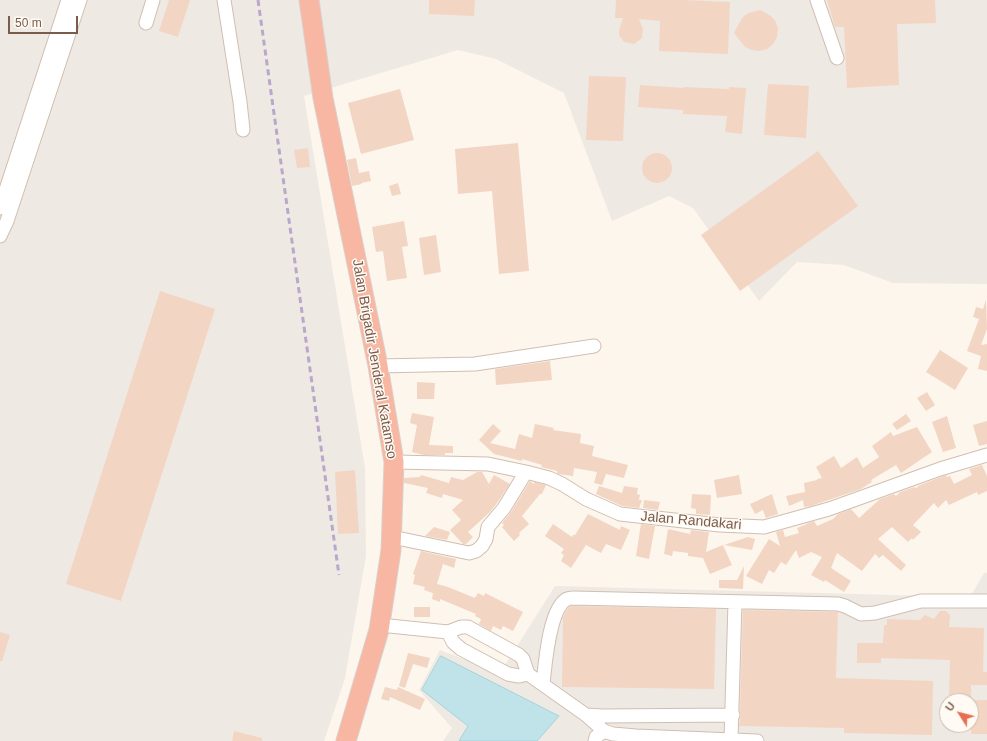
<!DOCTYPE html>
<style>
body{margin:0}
#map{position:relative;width:987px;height:741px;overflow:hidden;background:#fdf6ec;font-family:Arial,sans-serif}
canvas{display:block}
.north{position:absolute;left:939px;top:693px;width:40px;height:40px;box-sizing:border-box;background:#fffaf3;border:1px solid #cabbb1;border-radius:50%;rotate:306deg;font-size:11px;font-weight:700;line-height:16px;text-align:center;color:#7a5c4d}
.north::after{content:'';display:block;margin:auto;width:14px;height:18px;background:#e76f51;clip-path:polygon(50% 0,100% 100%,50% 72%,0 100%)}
.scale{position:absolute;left:8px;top:16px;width:70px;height:18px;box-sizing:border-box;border:2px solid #7a5c4d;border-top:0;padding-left:5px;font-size:12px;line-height:14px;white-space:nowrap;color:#7a5c4d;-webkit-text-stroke:3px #fffaf3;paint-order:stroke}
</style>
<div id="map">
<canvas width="987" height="741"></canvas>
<div class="north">U</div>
<div class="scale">50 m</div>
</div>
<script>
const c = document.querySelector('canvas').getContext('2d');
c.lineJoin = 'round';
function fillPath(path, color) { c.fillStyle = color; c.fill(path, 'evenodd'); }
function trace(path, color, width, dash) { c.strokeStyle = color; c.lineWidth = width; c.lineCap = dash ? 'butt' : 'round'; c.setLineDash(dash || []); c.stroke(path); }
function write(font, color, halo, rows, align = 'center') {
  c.font = font + ' Arial,sans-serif'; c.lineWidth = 3; c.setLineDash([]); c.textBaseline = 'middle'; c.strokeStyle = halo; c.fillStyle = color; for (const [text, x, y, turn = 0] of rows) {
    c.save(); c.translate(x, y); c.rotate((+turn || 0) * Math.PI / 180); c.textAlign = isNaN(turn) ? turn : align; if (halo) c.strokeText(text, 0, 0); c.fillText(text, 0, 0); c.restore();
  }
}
const industrial = new Path2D(`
 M0 0H987V284L893 283 844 265 797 262 759 301 693 208 669 196 612 221 564 93 496 59 458 50 304 96 365 468 366 556 345 678 324 741H0Z
 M984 573H987V741H443L452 728 419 690 440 650 500 673 555 586 970 597ZM947 701H971V725H947Z`);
const water = new Path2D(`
 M441 656 559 716 537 741H459L468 726 422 690Z`);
const building = new Path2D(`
 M169 0H190L178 37 159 31Z
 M429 0H475L474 16 429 14Z
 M616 0H683L730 2 728 54 659 51 660 21 639 19 643 29 642 38 634 44 624 42 619 35V30L623 18H615Z
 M827 0H935L936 23 897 24 899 85 847 88 844 27H835Z
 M760 10 771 16 776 22 778 29 777 37 773 44 767 49 759 51 752 50 745 47 734 33 742 18 748 13Z
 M589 76 626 77 623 141 586 140Z
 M768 84 809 86 806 138 764 135Z
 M640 85 684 88V87L729 89V87L746 88 742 134 725 132 727 116 683 114V110L638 107Z
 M400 89 414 140 361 154 348 103Z
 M518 143 529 271 499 274 492 191 458 194 455 149Z
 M308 148 310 167 297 168 294 150Z
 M818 151 858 206 740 291 701 235Z
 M642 168a15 15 0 1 1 30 0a15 15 0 1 1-30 0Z
 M356 158 359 173 369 171 371 181 361 183 362 184 352 186 347 160Z
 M398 183 401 194 392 196 389 186Z
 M404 221 408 246 402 247 407 278 387 281 383 251 376 252 372 227Z
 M436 235 441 272 424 275 419 238Z
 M160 291 215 309 121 601 66 584Z
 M986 300 987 329 981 345 987 344V371L978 369 981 356 967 351 979 319 973 317 976 307 983 309Z
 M940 350 968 368 955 390 926 372Z
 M550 361 552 380 496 385 495 369Z
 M417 382 435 383 434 399H417Z
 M927 392 935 405 926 411 917 398Z
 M412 413 434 417 429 445 453 446V453H445V455H424L412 452 417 425 410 423Z
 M906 414 911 421 897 430 892 424Z
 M947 416 956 448 943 452 932 422Z
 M987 421V444L979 446 973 425Z
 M493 424 501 431 490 443 515 449 519 434 532 438 535 424 554 428 553 430 581 434 580 443 594 446 592 456 628 465 624 478 606 474 602 485 594 483 597 472 574 468 573 476 558 474 557 473V471L541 467 542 465 522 459V461L494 454 479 440Z
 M917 427 932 452 901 473 896 465 871 480 872 482 861 489 811 506 804 507 803 500 789 506 786 496 805 492 804 483 817 480V479L822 478 816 467 834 456 841 468 857 457 863 468 879 457 872 446 891 432 893 436Z
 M982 465 987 476V491L978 495 977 492 949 505 946 500 938 508 934 503 913 525 921 532 913 540 912 538 908 542 892 527 878 539 906 565 901 571 883 555 879 558 875 554 862 571 837 553 831 568 851 581 844 592 825 580 824 582 811 575 822 557 811 552 799 558 796 550 786 565 781 562 774 573 769 570 762 584 746 576 769 539 780 546 776 532 783 530 785 537 799 533 797 528 807 524H806L814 521 817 526 833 519 838 514 851 509 859 518 880 499 894 494 896 496 900 492 914 487 916 488 920 485 946 475 947 477 950 476 954 484 972 475 969 469Z
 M355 470 359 533 338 534 335 472Z
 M477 472H482L489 484 494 475 510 484 497 503 490 512 468 532 473 537 466 544H463L450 530 461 520 452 510 463 500 443 494 442 498 426 493 428 488 404 483V478L420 477 421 475 449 483 451 477 463 480Z
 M739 475 742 494 717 498 714 480Z
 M530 481 534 484V482L546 485 542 494H540L522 516 529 524 519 533 520 535 514 541 502 527 504 525 502 523 511 512Z
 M599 486 622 493 624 486 638 488 637 494 640 495 639 500H642L639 508 622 506 596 494Z
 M692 494 711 495 710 515 696 514V509L691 508Z
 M772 494 778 514 766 518 763 510 755 514 750 504Z
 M644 500 660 502 658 510 643 508Z
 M588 514 620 530 621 526 630 530 621 550 606 544 601 553 586 545 571 568 561 561 564 555 561 553 564 549 545 536 553 524 572 537 573 535H575Z
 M641 524 655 526 649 559 636 556Z
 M434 527 450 532 447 540 425 536Z
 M668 529 690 534 691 530 709 532 706 552 723 545 732 565 710 574 703 558 688 556V553L673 551 672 556 664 554Z
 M748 537 755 539 752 550 724 545Z
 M421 551 456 559 454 568 443 564 437 584 448 587 475 598 478 593 484 596 485 593 523 612 513 631 503 626 501 630 493 626 491 631 479 624 481 619 475 616 476 614 440 599V602L432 599 433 593 424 590 425 587 413 584 415 575 413 574Z
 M744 566 743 589 719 588V580H737Z
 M571 606 716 609 714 689 562 687 563 617 567 610Z
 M414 607H430V617H414Z
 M743 610 838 612 836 678 933 681 932 735 844 733V728L739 726 741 715 740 711Z
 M940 611H946L950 615 949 627 984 628 983 672H987V685H971V701H949L950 660 881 658V663H857V643H883L884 625H887V619L920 620 925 615 934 619Z
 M0 632 10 635 2 661H0Z
 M408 653 430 658 427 668 413 664 405 688 399 686Z
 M385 687 397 690 398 687 425 699 420 710 390 697 389 701 381 699Z
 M972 700H987V734H971Z
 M234 731 262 738V741H232Z`);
const minor = new Path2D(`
 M224 0 240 102 243 130
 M817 0 837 58
 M146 23 153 0
 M0 208 68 0
 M0 236 7 221 80 0
 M378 366 475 364 594 346
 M394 462 488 464 526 472 549 478 562 484 586 499 620 514 720 525 764 527 829 509 940 469 987 455
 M392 537 469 553 476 551 482 546 486 539 488 527 504 508 526 472
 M380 625 448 632 461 627H468L519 655 523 659 528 674 586 715 602 716 733 715
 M448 632 453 642 461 649 508 674 519 676 528 674
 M543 684C545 666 549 608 567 599 569 598 571 598 573 598L838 604 845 606 861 614 875 613 921 601H987
 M586 715 604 731 613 734 636 736 757 741
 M731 740 735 602
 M595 741 596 737 604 731`);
const highway = new Path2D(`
 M309 0 323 98 378 366 394 462 391 550 379 630 346 741`);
const rail = new Path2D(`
 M258 0 339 575`);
const streetNames = [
 ["Jalan Brigadir Jenderal Katamso",374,359,80],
 ["Jalan Randakari",691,521,5]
];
fillPath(industrial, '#efe9e4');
fillPath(water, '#bfe3e8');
trace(water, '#a5d3da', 1);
fillPath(building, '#f3d5c3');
trace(minor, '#d1beb0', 15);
trace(highway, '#dad1cd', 21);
trace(minor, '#fff', 13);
trace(highway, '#f7b7a3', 19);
trace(rail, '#b9a8c9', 3, [6, 4]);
write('14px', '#7a5c4d', '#fffaf3', streetNames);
</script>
